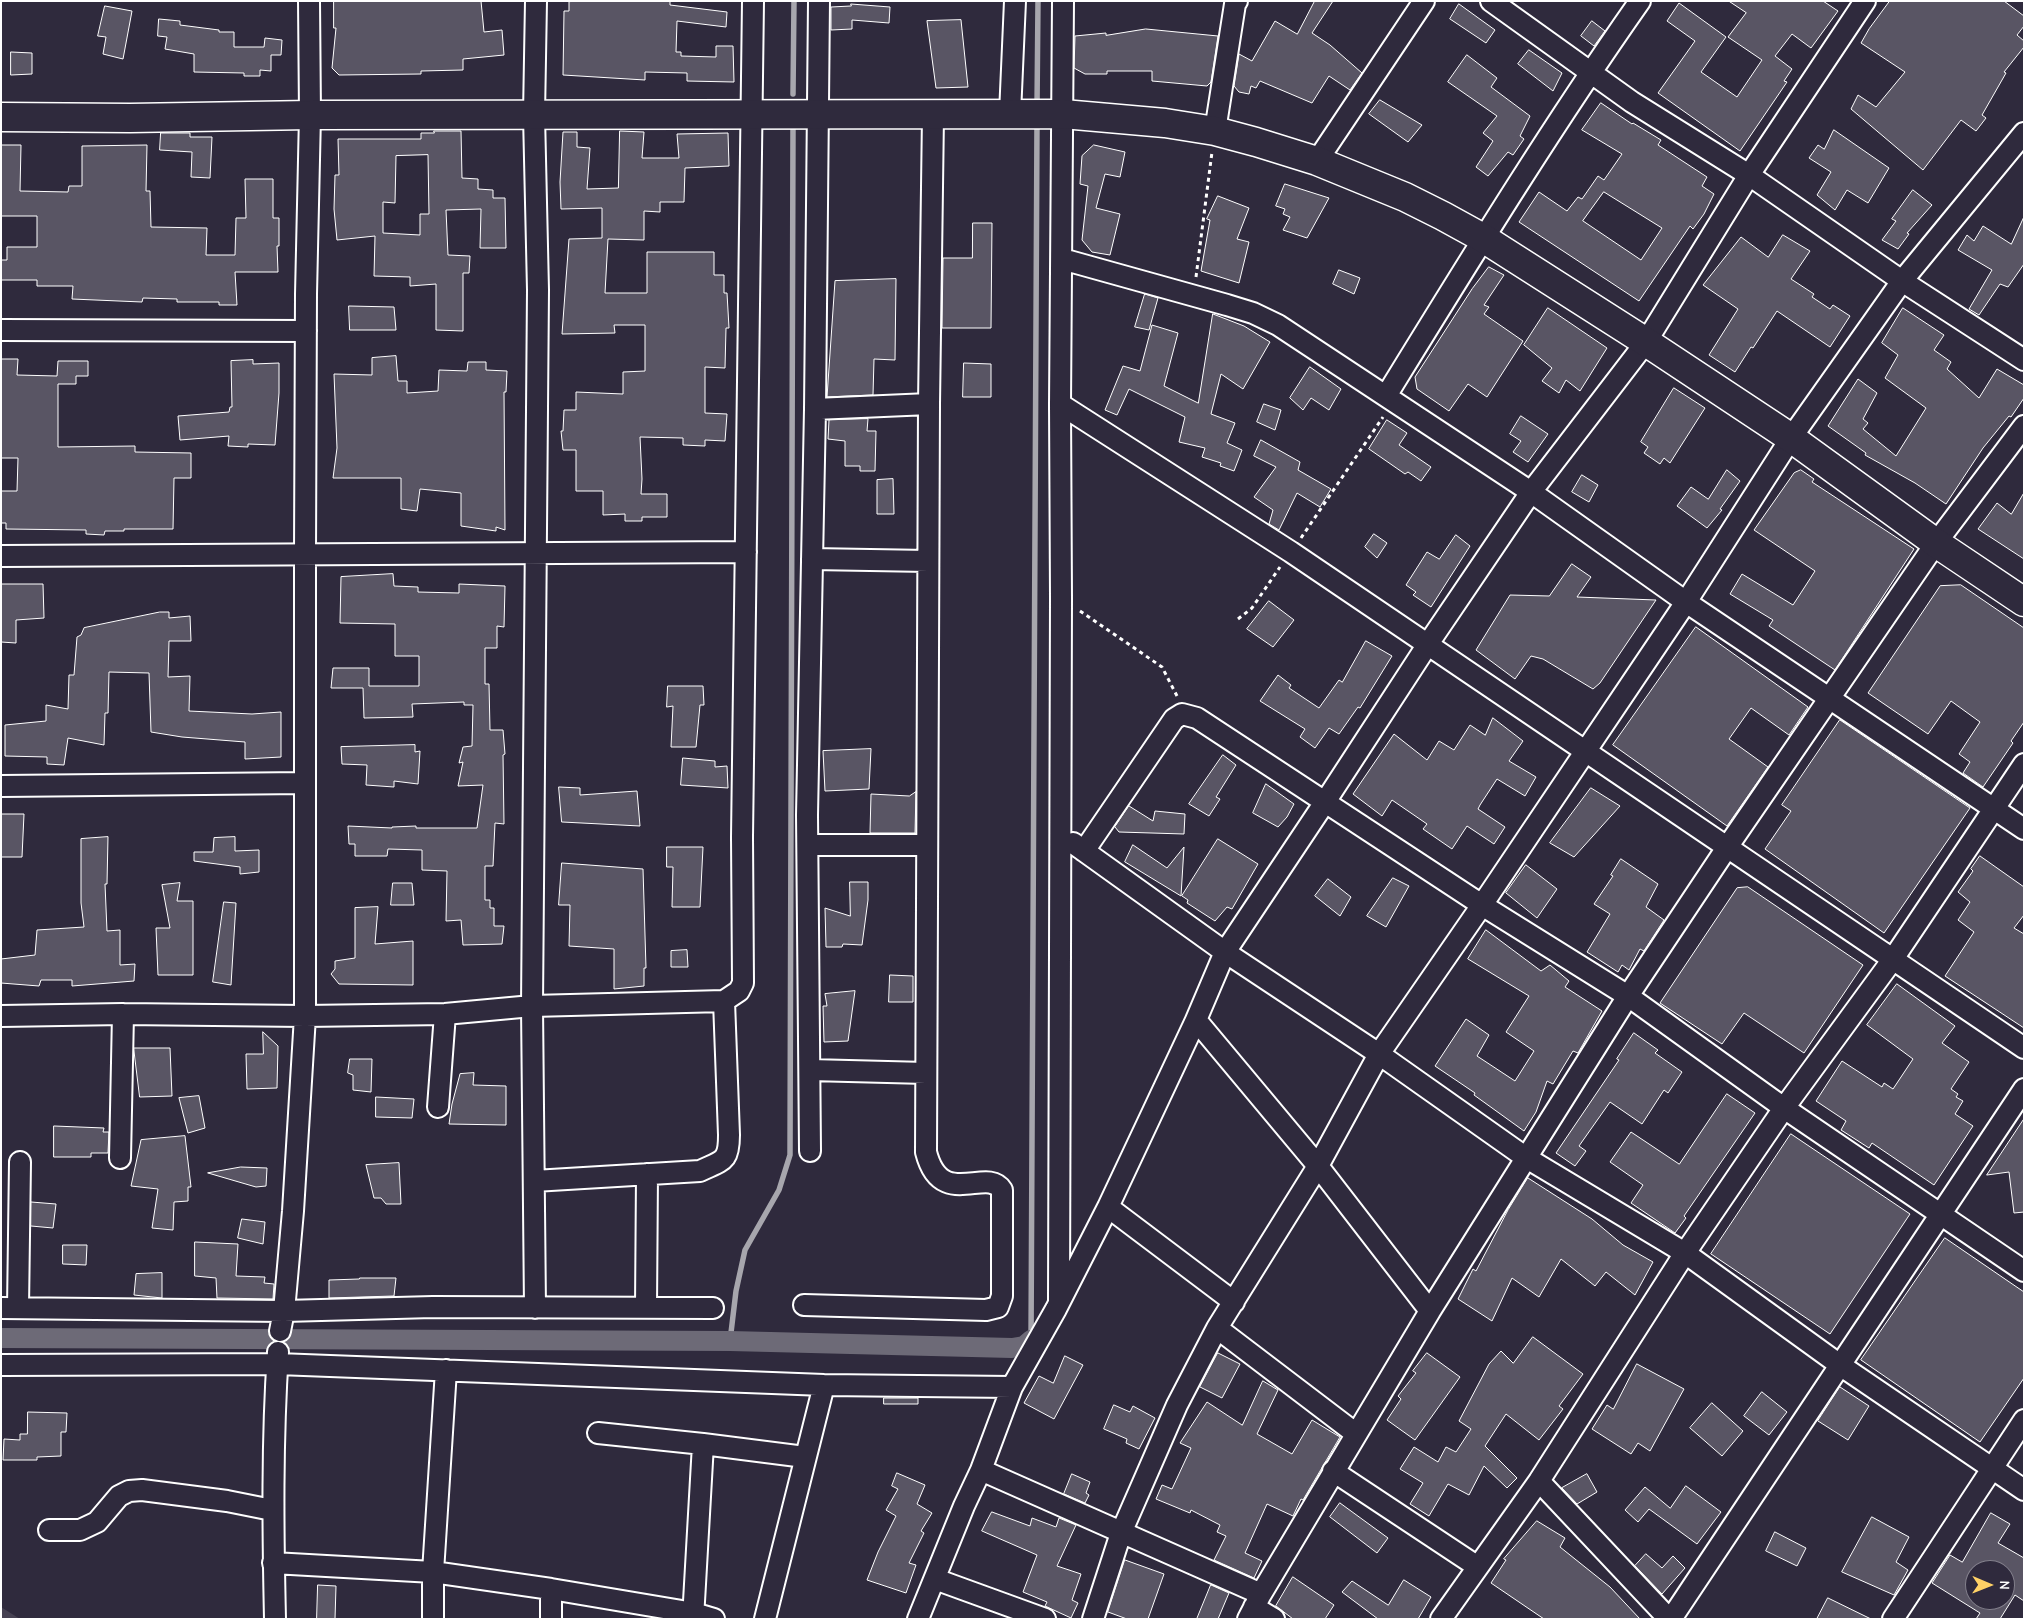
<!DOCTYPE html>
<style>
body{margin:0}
#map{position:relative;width:2025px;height:1620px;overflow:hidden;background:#2f2a3d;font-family:"Comic Neue",sans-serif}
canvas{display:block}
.frame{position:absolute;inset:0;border:2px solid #fff;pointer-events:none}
.north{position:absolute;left:1965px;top:1560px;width:50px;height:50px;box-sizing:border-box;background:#2f2a3d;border:1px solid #827f8b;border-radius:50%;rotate:91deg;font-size:14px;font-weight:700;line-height:20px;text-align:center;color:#fff}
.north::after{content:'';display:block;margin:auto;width:18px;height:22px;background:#ffd166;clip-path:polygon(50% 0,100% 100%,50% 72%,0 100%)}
</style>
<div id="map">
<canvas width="2025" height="1620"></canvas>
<div class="frame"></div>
<div class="north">N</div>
</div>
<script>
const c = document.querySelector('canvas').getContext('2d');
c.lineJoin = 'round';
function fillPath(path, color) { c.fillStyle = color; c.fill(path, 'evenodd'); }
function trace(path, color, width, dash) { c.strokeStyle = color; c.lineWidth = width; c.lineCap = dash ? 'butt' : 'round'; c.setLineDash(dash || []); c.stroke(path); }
const green = new Path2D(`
 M1 1607 20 1619H1Z`);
const stream = new Path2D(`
 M793 94 794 1
 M1037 107 1038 1
 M1031 1339 1037 121
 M730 1341 736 1291 745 1250 779 1190 790 1155 793 127`);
const canal = new Path2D(`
 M1 1338 730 1341 1012 1348 1024 1346 1031 1340`);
const building = new Path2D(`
 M334 1H481L484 32 502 30 504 55 463 59V70L421 71V74L339 75 332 68 336 28H334Z
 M585 1H670V5L727 12 726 27 677 21 676 52H681V56L716 57V46H733L734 82 687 81V73L645 72V80L563 75 564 11H569V2Z
 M1315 1H1333L1312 33 1330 45 1362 73 1350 90 1329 76 1312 103 1260 81 1256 88 1251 86 1249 94 1239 92 1234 86 1239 54 1252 61 1275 21 1297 34Z
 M1729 1H1823L1838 11 1811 48 1792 34 1775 56 1792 69 1784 81 1787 82 1740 151 1658 93 1695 41 1667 21 1679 3 1726 37 1701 72 1737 97 1762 60 1728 37 1746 13Z
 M1890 1H2004L2024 16V26L2017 35 2024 41V47L2004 72 2006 73 1982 115 1986 118 1976 131 1961 120 1923 170 1851 109 1858 95 1876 107 1905 72 1861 43 1869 29Z
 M851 4 890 7 889 23 852 20V29L831 30V7L851 6Z
 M1459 4 1495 30 1486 43 1450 19Z
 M105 6 132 11 123 59 103 54 106 37 98 36Z
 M159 19 180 21V25L219 30V32H234V47H264L265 38 282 40 281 55H271V71L260 70V76H244V73L194 72V54L165 49 167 37 158 36Z
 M961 20 968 87 936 88 927 21Z
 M1592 21 1605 31 1594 46 1581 36Z
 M1146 29 1218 36 1211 82 1207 86 1152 81V71H1107V74H1085L1074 68 1075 36 1106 33V35Z
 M1529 50 1562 73 1553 91 1518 64Z
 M11 52 32 53V74L11 75Z
 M1467 55 1497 78 1491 87 1530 116 1520 136 1524 139 1513 155 1508 152 1488 176 1476 167 1493 141 1483 133 1497 116 1448 82Z
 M1380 100 1422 125 1408 142 1369 114Z
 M1601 103 1632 124 1633 123 1661 140 1658 145 1707 177 1702 186 1714 194 1704 214 1693 229 1690 226 1639 301 1519 222 1539 192 1567 211 1578 197 1582 199 1598 176 1604 180 1622 154 1582 130ZM1604 192 1662 228 1641 260 1583 221Z
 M1834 130 1889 168 1868 203 1847 190 1835 210 1817 195 1831 172 1809 158 1818 145 1824 149Z
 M434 131H461L462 178 478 179V189L493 190V198H505L506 248H480L481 209 446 210 448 255 470 256 469 273H463V331L436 330V284L410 286V277L374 276 375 236 337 240 334 209 335 175H339L338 139H421V133H434ZM428 155 429 214H420V235L383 233V202L395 203 396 156Z
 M620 131 644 132 642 158H679L677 134 728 133 729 166 685 168 684 202H660V212L644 211V240L608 239 605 293H647V252H714V275H724V293H727L729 328H726L725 368 705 367V413L727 414 725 441 705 440V446L683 445V438L640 437 642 479 641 494H667V517H642V521H625V514L603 515V491H576V450H563L561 431H563L564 410H576V392L623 394V372L645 371V325H614L615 333 562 334 569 239 602 238V208L561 209 560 182 563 132H577V147L590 148 587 189 618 188Z
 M161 133H190V137H212L210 178 191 177 192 152 160 150Z
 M1 145H21L20 191 68 192 69 186H82V146L147 145 146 191H150L151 227 207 228 206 255H235L236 218H246L245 179H273V218H279V246H277L278 272H235L237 305H219V302H177V299L143 298 142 302 72 299 73 286H37V280H1V260H7V247H37V216H1Z
 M1094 145 1125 152 1120 177 1105 174 1096 208 1120 214 1110 255 1092 252 1082 240 1088 186 1080 184 1082 156Z
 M1285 184 1329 198 1307 238 1283 230 1290 217 1283 214 1285 209 1276 206Z
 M1913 190 1932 205 1907 233 1909 234 1898 249 1882 240 1896 221 1892 219Z
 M1218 196 1249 208 1237 239 1249 242 1239 283 1201 271 1210 220 1207 219Z
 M2024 217V264L2008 287 2000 284 1979 315 1969 309 1992 270 1958 250 1967 235 1974 241 1983 226 2011 244Z
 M973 223H992L991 328H942L943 258H972Z
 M1783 235 1810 251 1791 279 1814 294 1812 297 1830 309 1833 305 1850 316 1830 347 1777 311 1753 348 1751 347 1735 372 1709 355 1738 309 1703 285 1741 237 1768 257Z
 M1489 267 1504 275 1484 305 1489 307 1484 314 1523 341 1487 397 1468 384 1449 411 1417 389 1415 377 1472 289Z
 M1339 270 1360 278 1354 294 1333 284Z
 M896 279 895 360 874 359 873 395 827 397 835 281Z
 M1145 294 1158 298 1149 330 1135 327Z
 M349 306 394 307 396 330H350Z
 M1548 308 1607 348 1580 391 1566 380 1559 393 1542 381 1552 368 1524 345Z
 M1903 308 1944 335 1934 350 1951 362 1947 369 1979 398 1997 369 2024 385V398L2011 417 2009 416 1983 448 1946 504 1915 483 1865 455 1866 453 1828 426 1858 379 1877 393 1863 419 1868 423 1863 429 1896 456 1926 408 1885 378 1898 355 1882 343Z
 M1213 314 1244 326 1270 342 1243 389 1221 374 1211 414 1235 423 1227 443 1242 450 1234 471 1220 466 1221 463 1202 457 1205 448 1179 442 1185 417 1129 389 1117 415 1105 410 1123 366 1140 371 1152 325 1178 333 1164 386 1198 403Z
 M396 356 398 381H407V393L438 391 439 370 467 371 468 362H486V370L507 371 506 392H504L505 530 496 527V531L461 526V493L420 489 417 511 401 509V478H333L337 448 334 374 372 375V358Z
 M1 359H18L17 375 57 376 58 361H88V376H76V384H58V447L135 446V452L191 453V478H174L173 529H124V531H105L104 535 86 534V530L6 529V523H1V491H17L18 458H1Z
 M253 360V364L279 363V393L275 445 248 444V447L228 446 229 436 180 440 178 416 229 412 230 407H232L231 361Z
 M964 363 991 364V397H963Z
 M1310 367 1341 389 1329 410 1311 398 1303 410 1290 398Z
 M1674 388 1705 408 1670 463 1664 458 1660 464 1644 453 1648 447 1641 442Z
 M1264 404 1281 410 1275 430 1257 422Z
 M1521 416 1548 434 1528 462 1513 452 1521 441 1510 434Z
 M868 419 867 431H876L875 471H860V466H845V441L828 439 829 420Z
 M1387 420 1407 433 1399 445 1431 467 1421 481 1408 472 1405 474 1369 449Z
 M1261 440 1300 462 1298 470 1331 489 1320 507 1297 493 1279 530 1269 524 1273 510 1254 497 1276 467 1254 456Z
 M1727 470 1740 481 1720 509 1722 510 1707 528 1677 506 1691 487 1708 499Z
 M1801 470 1814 479 1812 482 1914 549 1835 670 1769 626 1773 620 1730 594 1742 574 1793 605 1815 571 1754 530 1794 473Z
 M1582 475 1598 485 1589 502 1572 492Z
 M893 479 894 514H877V480Z
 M2024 493V559L1978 529 1997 503 2011 514Z
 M1374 534 1387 543 1377 558 1365 547Z
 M1456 535 1470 546 1431 607 1413 595 1416 592 1406 585 1427 552 1439 559Z
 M1572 564 1591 577 1577 597 1656 600 1600 683 1593 689 1543 659 1531 656 1515 679 1476 650 1510 595 1549 596Z
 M393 574 394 586 418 587V592L459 593V584L505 586 504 627 497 626V648H485V684H489L490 730H503L505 754 503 755 504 824 495 823 493 866H485V900H490V908H494V926H504L502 944 463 945 461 920 446 921 447 871 422 870V850L388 849 387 856H355V844H349L348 826 392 828V827L416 826V828H477L483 785 458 786 463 762 459 763 463 747 472 746 473 705H464V702L412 704 413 717 364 718 363 688H331L333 668H369V686H419V656H395V624L340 623 341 577Z
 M1 584H43L44 618 16 620V643L1 642Z
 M1961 585 2024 628V722L2011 741 2013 743 1983 787 1963 773 1970 762 1959 754 1980 722 1951 701 1928 734 1868 693 1940 586Z
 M1269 601 1294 620 1273 647 1247 629Z
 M160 612H169V618L190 616 191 641H169L168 677 190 676 189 711 252 714 281 712V757L245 759V742L182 737 151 732 149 673 109 672 108 713H105L104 745 68 738 64 765 47 764V757L5 756V725L46 721V705L68 709 69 675H74L77 637 81 635 84 628Z
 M1696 627 1808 707 1789 735 1751 708 1729 739 1768 767 1727 826 1613 745Z
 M1366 641 1392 656 1360 708 1358 707 1339 734 1329 728 1315 748 1300 737 1305 729 1260 701 1278 675 1291 685 1289 688 1319 708 1339 680 1342 682Z
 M668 686H703L704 705H700L696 747H671L673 706 667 707Z
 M1493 718 1523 741 1509 761 1536 777 1525 796 1497 779 1480 805 1478 809 1505 827 1494 844 1467 826 1452 849 1423 829 1427 824 1392 800 1382 816 1353 794 1394 734 1427 760 1439 741 1454 750 1470 725 1485 735Z
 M1840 720 1970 808 1884 933 1765 849 1791 811 1782 805Z
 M415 745V752L420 751 418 784 394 781V787L366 785 367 765 342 764 341 747Z
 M871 749 869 789 825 791 823 751Z
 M1223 755 1236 765 1216 797 1220 799 1209 816 1189 804Z
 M683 758 715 761V767L727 766 728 788 681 785Z
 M1266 784 1294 804 1287 817 1278 827 1253 813Z
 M559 787 580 788V795L637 791 640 826 562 822Z
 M1591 788 1620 806 1574 857 1550 843Z
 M916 792 915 833H870L871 794 909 796Z
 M1129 806 1153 821 1155 811 1185 814 1184 834 1119 832 1115 827Z
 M1 814H24L22 857H1Z
 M108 837 107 884H105L107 931 120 930V965L135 964 134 981 72 986V980H41L39 986 1 983V959L35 955 37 930 84 927 81 903V839Z
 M235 837V851L259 850V872L240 874V867L194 861V852H213L214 838Z
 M1218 839 1258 864 1232 909 1227 907 1215 921 1187 903 1188 900 1182 896Z
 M1133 845 1167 868 1184 847 1181 896 1125 862Z
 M667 847H703L700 907H672L673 867H667Z
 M1980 856 2024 887V915L2014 928 2024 934V1028L1945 976 1974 932 1958 920 1970 902 1958 892 1973 871 1971 869Z
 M1621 859 1658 884 1646 907 1664 920 1644 951 1640 949 1629 970 1622 965 1618 972 1587 952 1610 914 1594 904 1613 876 1611 875Z
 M562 863 643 869 646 968H644V986L614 989V949L569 946 570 905H559Z
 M1526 865 1557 889 1537 918 1506 893Z
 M1393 878 1409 886 1386 927 1367 916Z
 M1328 879 1351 897 1340 916 1315 896Z
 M850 882H868V900L862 945 843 944 842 947H826L825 908 850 916Z
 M180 883 177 901H193V975H158L156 928H170L162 885Z
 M393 883H412L414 905H391Z
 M1748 887 1863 965 1804 1053 1744 1013 1722 1044 1660 1003 1737 888Z
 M224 902 236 903 231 985 213 982Z
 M378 907 375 944 413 941V985L339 984 331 974 335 969V961L355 958V908Z
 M1486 930 1541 971 1550 965 1569 981 1565 987 1602 1011 1578 1053 1573 1051 1553 1084 1547 1081 1536 1112 1524 1131 1474 1095 1475 1093 1435 1066 1466 1019 1489 1035 1477 1056 1515 1081 1534 1051 1506 1032 1529 996 1468 959Z
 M687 950 688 967H671V951Z
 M890 975 913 976V1002H889Z
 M1897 984 1955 1026 1942 1043 1969 1062 1951 1089 1958 1094 1956 1097 1963 1101 1955 1114 1973 1126 1934 1185 1872 1143 1869 1148 1841 1130 1846 1121 1816 1101 1842 1061 1882 1087 1884 1083 1893 1089 1913 1059 1867 1025Z
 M855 991 848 1041 824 1042 823 1006H827L825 994Z
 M263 1032 278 1046 277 1088 247 1089 246 1054H263Z
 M1634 1033 1658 1050 1655 1053 1682 1072 1668 1093 1664 1090 1642 1124 1610 1102 1579 1146 1586 1151 1575 1166 1556 1153 1619 1060 1617 1059Z
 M134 1048H170L172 1096 140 1097Z
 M350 1059H372L371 1092 353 1090V1075L348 1073Z
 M474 1073 473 1085 506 1086V1125L449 1124 452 1104 460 1074Z
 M1727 1094 1755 1113 1684 1216 1686 1218 1675 1233 1631 1203 1643 1185 1610 1162 1631 1132 1679 1164Z
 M199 1096 205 1128 188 1133 179 1098Z
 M376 1097 414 1099 412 1118 376 1117Z
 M2024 1119V1212L2014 1213 2009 1172 1987 1175Z
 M54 1126 104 1128 103 1132H109L108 1153H91V1157H54Z
 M1791 1134 1910 1214 1830 1334 1711 1254Z
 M185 1136 191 1187H188V1201L174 1202 173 1230 152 1228 158 1189 131 1186 141 1140Z
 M399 1163 401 1204H386L381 1198H374L366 1165Z
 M241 1167 267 1168 266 1186 256 1187 208 1173Z
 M1528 1178 1592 1219 1623 1245 1653 1262 1635 1295 1606 1272 1595 1286 1561 1259 1539 1297 1512 1278 1492 1321 1458 1299 1473 1269 1476 1271 1508 1210Z
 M31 1202 56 1204 53 1228 31 1226Z
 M242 1219 265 1222 263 1244 238 1238Z
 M1945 1238 2024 1292V1378L1980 1442 1861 1360Z
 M195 1242 238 1244 236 1276 265 1277 264 1283 274 1284 273 1299 217 1298 216 1278 195 1276Z
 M63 1245H87L86 1265 63 1264Z
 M162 1273V1298L134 1295 136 1274Z
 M360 1278H396L394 1296 329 1298V1280L359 1279Z
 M1533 1337 1583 1374 1559 1406 1563 1409 1539 1440 1506 1414 1485 1446 1517 1478 1507 1488 1484 1466 1469 1495 1448 1484 1429 1516 1410 1504 1423 1483 1400 1469 1414 1447 1438 1462 1446 1447 1456 1452 1471 1429 1459 1421 1489 1364 1501 1351 1513 1363Z
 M1218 1353 1240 1364 1222 1398 1200 1387Z
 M1427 1353 1460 1377 1415 1440 1387 1420 1401 1399 1398 1396 1416 1373 1413 1371Z
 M1065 1356 1083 1365 1054 1419 1024 1403 1039 1376 1053 1383Z
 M1637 1364 1684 1389 1650 1451 1638 1443 1631 1454 1592 1429 1607 1405 1613 1409Z
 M1263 1381 1278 1390 1257 1434 1292 1454 1312 1420 1340 1437 1303 1500 1301 1499 1293 1516 1267 1504 1245 1553 1262 1561 1254 1578 1214 1560 1226 1536 1217 1532 1220 1525 1191 1510 1190 1513 1156 1499 1162 1485 1172 1489 1191 1448 1180 1443 1207 1402 1242 1425Z
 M1840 1387 1869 1406 1848 1440 1818 1421Z
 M1762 1392 1787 1412 1769 1435 1744 1416Z
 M884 1398H918V1404H884Z
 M1712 1403 1743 1431 1722 1456 1690 1428Z
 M1114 1405 1130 1412 1133 1406 1155 1418 1139 1449 1126 1443 1127 1439 1104 1429Z
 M28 1412 67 1413 66 1432H61V1456L37 1457V1460H3L4 1439 20 1440V1434H27Z
 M897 1473 925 1485 917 1504 932 1513 921 1531 924 1533 909 1563 916 1565 906 1593 867 1580 878 1552 896 1516 886 1510 898 1489 892 1486Z
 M1072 1474 1090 1482 1086 1493 1089 1495 1085 1503 1064 1494Z
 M1587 1474 1597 1492 1577 1504 1562 1488Z
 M1686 1486 1721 1512 1697 1544 1649 1509 1638 1522 1625 1510 1645 1487 1670 1508Z
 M1340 1503 1388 1538 1377 1553 1330 1517Z
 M992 1512 1030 1526 1032 1518 1056 1527 1059 1518 1076 1525 1057 1566 1081 1574 1072 1600 1078 1603 1071 1618 1045 1606 1047 1602 1023 1592 1037 1555 982 1531Z
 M1991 1513 2010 1524 1998 1543 2024 1558V1601L2015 1595 2000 1619H1976L1980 1613 1932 1583 1950 1555 1962 1562ZM1975 1570H2005V1600H1975Z
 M1872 1517 1909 1537 1896 1562 1908 1570 1894 1595 1842 1572Z
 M1537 1521 1565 1538 1560 1547 1610 1587 1640 1619H1544L1491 1583 1506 1560 1504 1559Z
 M1775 1532 1806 1548 1797 1566 1766 1551Z
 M1646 1554 1662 1568 1673 1556 1685 1568 1662 1594 1635 1566Z
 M1125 1560 1164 1574 1148 1619H1127L1108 1612Z
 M1293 1577 1334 1605 1325 1619H1293L1276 1606Z
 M1404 1580 1431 1597 1418 1619H1378L1342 1592 1352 1581 1388 1605Z
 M318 1585 336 1586 335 1619H317Z
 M1211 1585 1229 1593 1218 1619H1197Z
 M1828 1598 1871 1619H1817Z`);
const path = new Path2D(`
 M1196 277 1212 152
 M1301 538 1383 417
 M1080 611 1162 667 1177 696
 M1238 619 1252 608 1280 567`);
const street = new Path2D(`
 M1491 1 1632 102 1749 175 1902 281 2024 360
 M1010 114 1015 1
 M1215 131 1235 4 1237 1
 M1317 161 1424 1
 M1062 259 1227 305 1253 313 1278 325 1531 492 1686 602 2024 829
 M1 330 306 331
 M1386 396C1468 263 1550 129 1640 1
 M1060 404 1291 552 2024 1048
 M815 409 929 404
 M1 556 746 552
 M812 559 928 561
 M1 786 305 783
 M1073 843 1225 952 1379 1054 1525 1157 1685 1253 1840 1365 2024 1490
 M808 845H927
 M1084 851 1174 719 1182 714 1197 718 1482 905 1628 996 1784 1108 2024 1271
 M1 1016 123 1014 305 1016 445 1014 532 1006 724 1001 739 991 743 983 742 837 753 1
 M810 1070 926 1073
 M438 1107 445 1014
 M810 1151 807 815 815 409 819 1
 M120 1158 123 1014
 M534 1181 700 1171C723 1160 729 1162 729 1135L724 1001
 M1108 1207 1234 1302
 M1059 1301 1061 598 1060 404 1063 1
 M804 1305 986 1310 998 1307 1002 1296V1190C987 1166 941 1211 926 1152L929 404 933 115
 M646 1307 647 1174
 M1 1308 284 1311 433 1307 713 1308
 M18 1308 20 1162
 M535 1308 532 1006 538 290 534 115 536 1
 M1430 1311 1318 1166 1196 1020 1225 952 1325 802 1428 644 1531 492 1646 342 1749 175 1865 1
 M1217 1328 1355 1433
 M280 1331 284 1311 293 1211 305 1016V554L306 294 310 115 309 1
 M1 1365 278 1364 824 1385 1012 1387
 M598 1433 703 1444 693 1619
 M703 1444 805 1457
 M981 1470 1261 1594
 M1333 1471 1478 1567
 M1539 1481 1669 1619
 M49 1530H80L97 1522 119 1496 129 1491 142 1490 227 1501 272 1510
 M273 1563 433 1572 551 1589 694 1613 714 1619
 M935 1579 1045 1619
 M1254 1607 1274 1619
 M275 1619C273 1530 272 1441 278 1352
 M433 1619V1572L446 1370
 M551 1619V1589
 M765 1619 824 1385
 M918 1619 964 1506 981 1470 1012 1387 1056 1309 1108 1207 1196 1020
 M1093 1619 1121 1533 1177 1405 1217 1328 1318 1166 1379 1054 1482 905 1686 602 1791 438 1902 281 2024 133
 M1248 1619 1261 1594 1430 1311 1628 996 1728 846 1936 543 2024 426
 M1441 1619 1539 1481 1685 1253 1784 1108 1893 959 2024 764
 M1671 1619 2024 1089
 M1893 1619 2024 1420`);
const secondary = new Path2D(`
 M1 117 130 118 310 115 1063 114 1165 123 1215 131 1256 142 1317 161 1405 197 1443 216 1483 238 1646 342 1791 438 1936 543 2024 602`);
fillPath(green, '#464152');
trace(stream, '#a7a6ad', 5.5);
trace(canal, '#6d6a77', 20);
fillPath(building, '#595564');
trace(building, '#fff', 1);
trace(street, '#fff', 24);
trace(secondary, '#fff', 31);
trace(path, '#fff', 3, [4, 4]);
trace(street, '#2f2a3d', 20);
trace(secondary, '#2f2a3d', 28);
</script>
